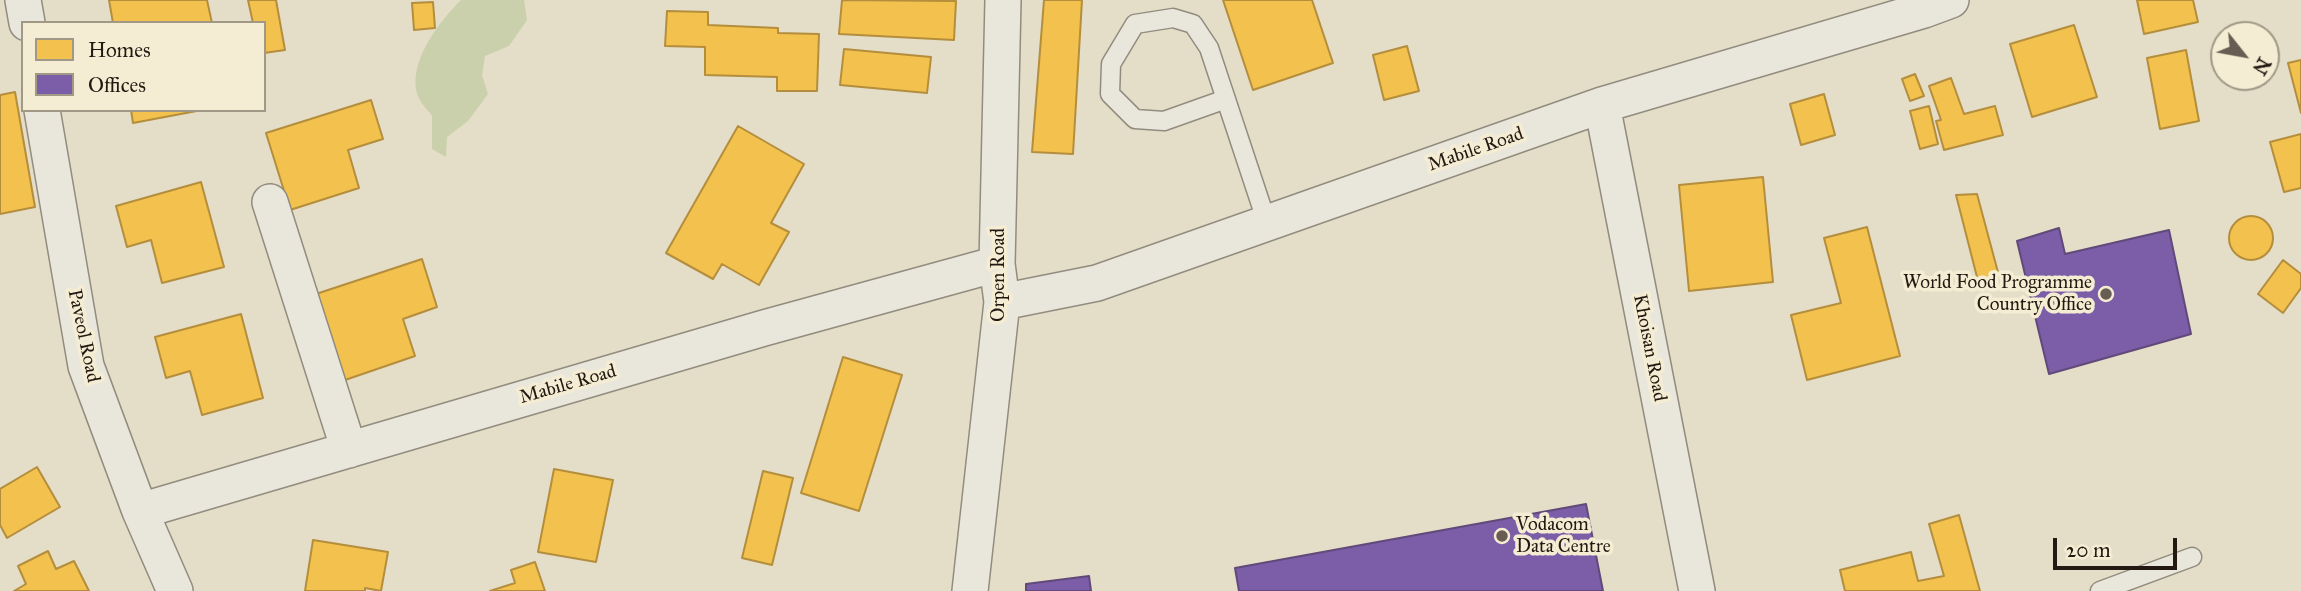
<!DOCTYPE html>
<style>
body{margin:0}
#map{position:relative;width:2301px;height:591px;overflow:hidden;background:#e4ddc8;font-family:"IM FELL Great Primer",serif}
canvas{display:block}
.legend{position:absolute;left:21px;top:21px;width:245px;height:91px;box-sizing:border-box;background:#f5edd3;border:2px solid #a19886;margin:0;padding:9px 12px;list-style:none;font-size:21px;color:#231812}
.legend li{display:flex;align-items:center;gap:14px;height:35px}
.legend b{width:35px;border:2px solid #a19886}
.north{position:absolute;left:2210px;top:21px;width:70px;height:70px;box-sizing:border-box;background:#f5edd3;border:2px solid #a19886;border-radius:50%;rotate:121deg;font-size:19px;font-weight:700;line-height:28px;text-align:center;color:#231812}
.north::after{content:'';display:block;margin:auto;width:24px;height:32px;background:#675d52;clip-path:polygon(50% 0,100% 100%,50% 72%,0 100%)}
.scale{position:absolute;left:2053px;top:538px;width:124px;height:32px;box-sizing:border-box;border:4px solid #231812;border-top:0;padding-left:9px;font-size:21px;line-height:24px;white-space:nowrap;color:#231812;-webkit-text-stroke:5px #f5edd3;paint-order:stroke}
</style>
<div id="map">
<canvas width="2301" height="591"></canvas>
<ul class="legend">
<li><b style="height:19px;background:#f2c14e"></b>Homes</li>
<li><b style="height:19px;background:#7b5ea7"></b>Offices</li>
</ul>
<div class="north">N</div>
<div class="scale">20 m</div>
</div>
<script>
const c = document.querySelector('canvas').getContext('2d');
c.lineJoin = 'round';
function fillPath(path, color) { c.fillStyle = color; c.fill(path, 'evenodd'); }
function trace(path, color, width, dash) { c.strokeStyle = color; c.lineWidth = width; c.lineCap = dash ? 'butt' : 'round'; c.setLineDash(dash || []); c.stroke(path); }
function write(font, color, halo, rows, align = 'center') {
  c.font = font + ' "IM FELL Great Primer",serif'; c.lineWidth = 7; c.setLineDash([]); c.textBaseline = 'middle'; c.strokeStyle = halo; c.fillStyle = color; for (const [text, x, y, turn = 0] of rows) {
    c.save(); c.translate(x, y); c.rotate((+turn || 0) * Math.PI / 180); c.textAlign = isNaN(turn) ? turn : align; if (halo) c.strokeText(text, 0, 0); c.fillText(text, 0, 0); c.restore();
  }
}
const green = new Path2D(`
 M461 0H524L527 20 509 46 485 56 482 75 488 94 468 121 447 137 446 157 432 149V116C428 110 421 104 419 98 405 65 439 22 461 0Z`);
const homes = new Path2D(`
 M109 0H207L212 23H113Z
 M248 0H276L285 50 264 53V23H253Z
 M842 0 956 1 954 40 839 34Z
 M1044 0H1082L1073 154 1032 152Z
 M1223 0H1312L1333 63 1253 90Z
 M2137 0H2193L2198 22 2144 34Z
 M433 2 435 28 414 30 412 3Z
 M667 11 708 12V25L778 28V33L819 34 817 91H777V77L705 75V47L665 46Z
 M2074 25 2097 97 2032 117 2010 44Z
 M1407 46 1419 91 1384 100 1373 55Z
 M844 49 931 57 927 93 840 85Z
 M2186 50 2199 121 2160 129 2147 58Z
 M2301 60V113L2288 63Z
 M1915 74 1924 96 1910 101 1902 79Z
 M1951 78 1964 114 1995 106 2003 135 1944 150 1936 121 1941 120 1929 86Z
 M15 92 35 207 0 214V95Z
 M1824 94 1835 135 1801 145 1790 104Z
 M371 100 383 139 348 150 359 188 290 210 266 133Z
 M1929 106 1938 144 1920 149 1910 111Z
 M131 110H202L133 123Z
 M738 126 804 164 771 223 789 232 759 285 722 264 713 279 666 253Z
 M2301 134V188L2284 192 2270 142Z
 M1763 177 1773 282 1689 291 1679 185Z
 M201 182 224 267 162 283 151 240 127 247 116 206Z
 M1977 194 1999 276 1978 281 1956 195Z
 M2229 238a22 22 0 1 1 44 0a22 22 0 1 1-44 0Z
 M1867 227 1900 356 1807 380 1791 315 1841 303 1824 238Z
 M422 259 437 307 403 319 415 356 345 380 316 294Z
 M2283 260 2301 274V288L2283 313 2258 294Z
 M241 314 263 398 202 415 190 371 166 378 155 337Z
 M843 357 902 375 859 511 801 493Z
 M37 467 60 507 7 538 0 525V489Z
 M554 469 613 480 596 562 538 552Z
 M763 471 793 478 772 565 742 558Z
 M1959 515 1980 591H1845L1840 570 1911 552 1918 581 1944 576 1929 524Z
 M313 540 388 552 381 591 365 588V591H305Z
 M48 551 56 569 74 561 89 591H14L26 584 18 566Z
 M535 562 545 591H490L515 583 511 570Z`);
const offices = new Path2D(`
 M2059 228 2065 254 2169 230 2191 334 2049 374 2017 241Z
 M1586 504 1603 591H1239L1235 568Z
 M1089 576 1091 591H1026V584Z`);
const service = new Path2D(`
 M1226 99 1164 121 1135 119 1110 94 1111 64 1135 24 1173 18 1193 24 1209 48 1267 223
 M2100 591 2192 557`);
const minor = new Path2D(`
 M23 0 27 23
 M1602 105 1697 591
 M42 110 86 366 140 511 175 591
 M270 202 349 450
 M1002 302 1097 283 1602 105 1924 10 1951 0
 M140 511 764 328 997 264
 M970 591 1002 302 997 264 1003 0`);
const markers = [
 [2106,294,7,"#675d52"],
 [1502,536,7,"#675d52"]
];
const streetNames = [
 ["Mabile Road",1476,150,-19],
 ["Orpen Road",999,275,-90],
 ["Paveol Road",83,336,78],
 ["Khoisan Road",1649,348,79],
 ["Mabile Road",568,385,-16]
];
const poiNames = [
 ["World Food Programme",2092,283],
 ["Country Office",2092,305],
 ["Vodacom",1516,525,"left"],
 ["Data Centre",1516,547,"left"]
];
fillPath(green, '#cad0ac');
fillPath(homes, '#f2c14e');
trace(homes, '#b48e3c', 2);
fillPath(offices, '#7b5ea7');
trace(offices, '#61497a', 2);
trace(service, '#928c7f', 21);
trace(minor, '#928c7f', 38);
trace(service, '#e9e6db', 18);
trace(minor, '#e9e6db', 35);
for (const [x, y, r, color] of markers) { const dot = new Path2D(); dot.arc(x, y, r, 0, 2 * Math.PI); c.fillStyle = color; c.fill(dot); trace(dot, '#f5edd3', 2.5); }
write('19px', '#231812', '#f5edd3', streetNames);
write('19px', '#231812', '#f5edd3', poiNames, 'right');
</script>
